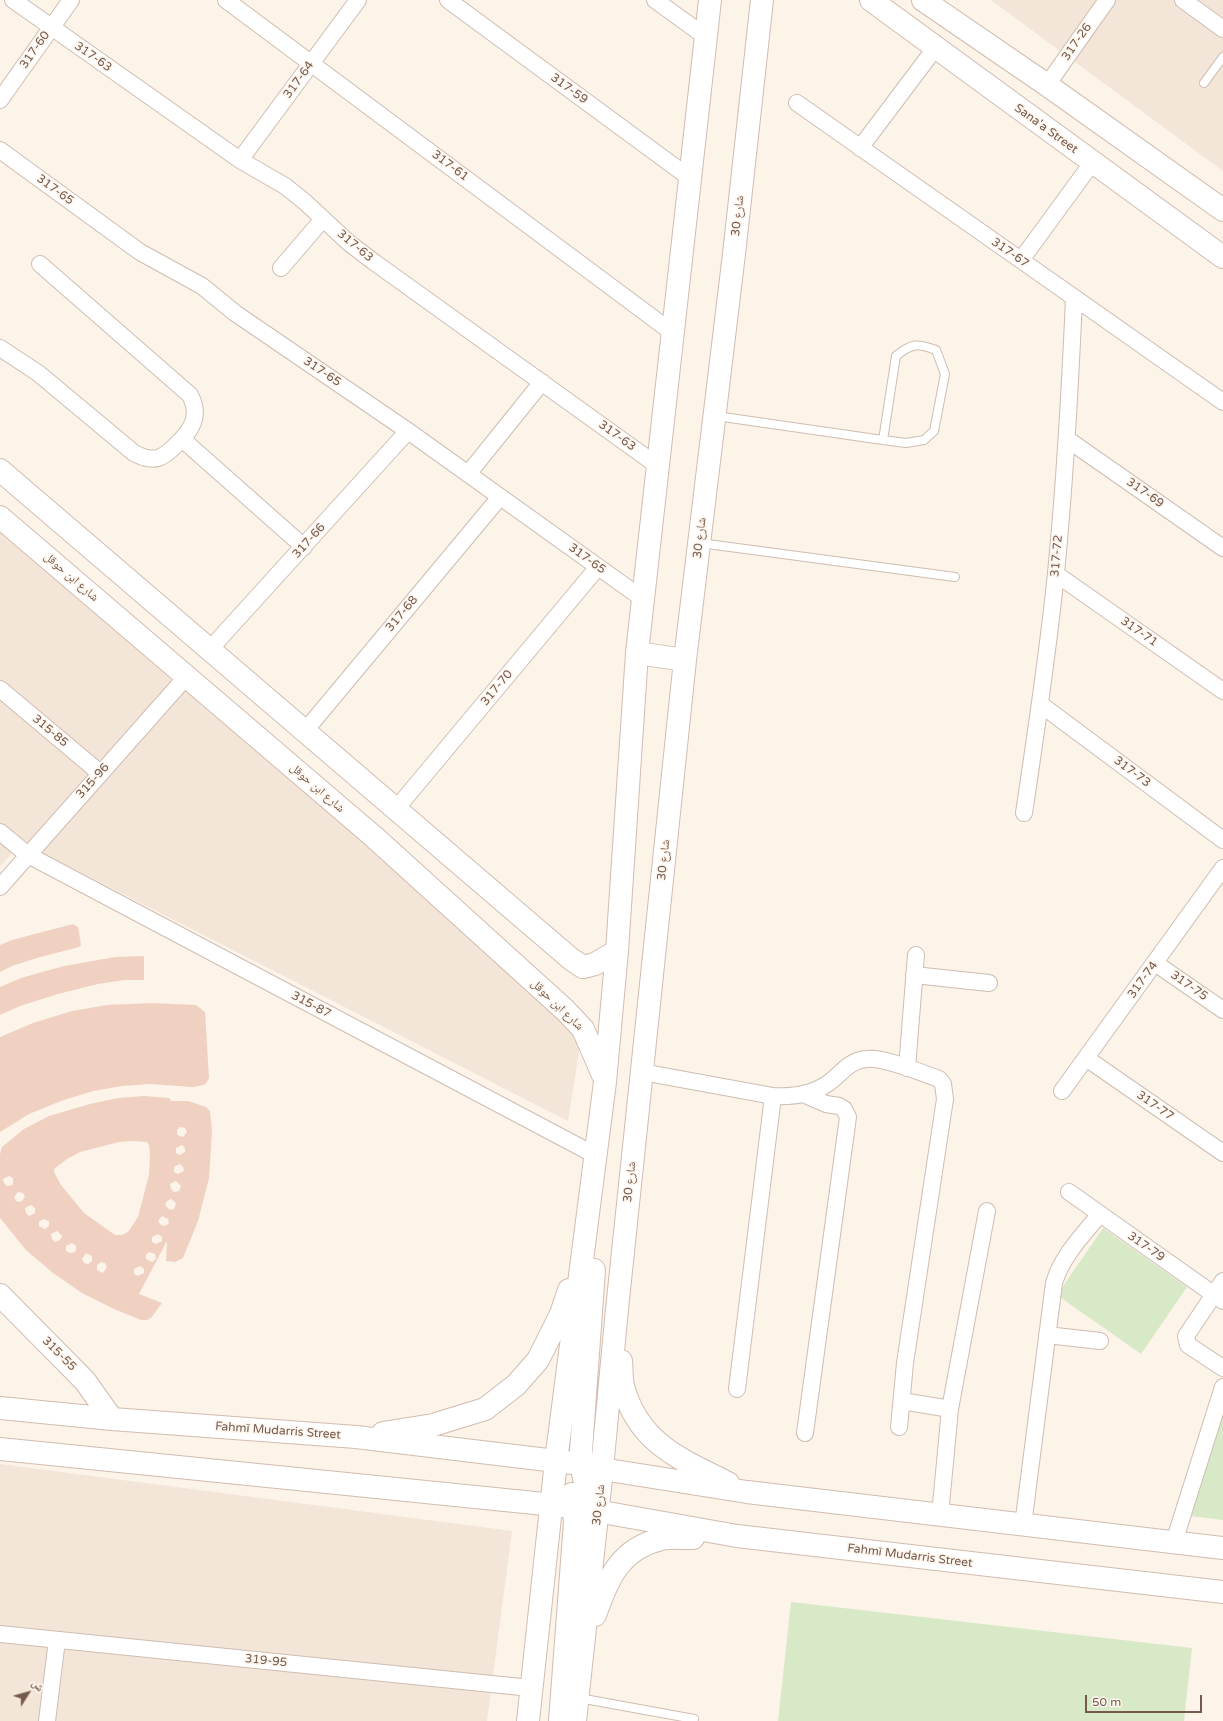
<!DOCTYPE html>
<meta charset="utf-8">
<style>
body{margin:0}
#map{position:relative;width:1223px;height:1721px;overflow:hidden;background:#fcf3e9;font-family:"Varela Round","Noto Naskh Arabic",sans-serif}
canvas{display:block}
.north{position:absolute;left:8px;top:1673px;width:40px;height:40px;-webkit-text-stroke:3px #fef7ef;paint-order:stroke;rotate:53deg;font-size:11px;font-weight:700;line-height:16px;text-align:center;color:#75594d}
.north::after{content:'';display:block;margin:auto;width:14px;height:18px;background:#75594d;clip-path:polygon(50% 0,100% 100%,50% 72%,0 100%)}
.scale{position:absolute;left:1085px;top:1695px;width:117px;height:18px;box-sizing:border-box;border:2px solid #75594d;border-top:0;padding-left:5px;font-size:12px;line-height:14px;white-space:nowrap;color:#75594d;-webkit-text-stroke:3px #fef7ef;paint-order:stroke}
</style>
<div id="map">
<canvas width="1223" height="1721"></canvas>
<div class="north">ش</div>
<div class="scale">50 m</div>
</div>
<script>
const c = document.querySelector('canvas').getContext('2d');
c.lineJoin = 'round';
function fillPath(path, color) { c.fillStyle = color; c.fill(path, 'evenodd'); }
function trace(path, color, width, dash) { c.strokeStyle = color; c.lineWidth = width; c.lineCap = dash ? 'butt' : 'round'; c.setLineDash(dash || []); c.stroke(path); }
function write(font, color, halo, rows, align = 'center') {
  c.font = font + ' "Varela Round","Noto Naskh Arabic",sans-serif'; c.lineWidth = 3.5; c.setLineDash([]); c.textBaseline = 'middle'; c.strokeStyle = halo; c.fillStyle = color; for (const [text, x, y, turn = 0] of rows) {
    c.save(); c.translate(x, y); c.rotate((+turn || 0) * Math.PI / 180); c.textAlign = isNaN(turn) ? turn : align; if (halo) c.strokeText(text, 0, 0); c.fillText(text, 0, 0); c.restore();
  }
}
const residential = new Path2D(`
 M991 0H1223V171Z
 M0 525 584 1020 568 1121 21 842 0 867Z
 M0 1464 512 1531 487 1721H0Z`);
const green = new Path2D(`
 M1103 1228 1187 1287 1141 1354 1057 1295Z
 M1223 1393V1520L1182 1515Z
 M791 1602 1192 1648 1184 1721H778Z`);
const building = new Path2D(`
 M73 924 78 927 81 945 79 947 37 958 12 966 0 972V945L12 940Z
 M144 956V980H124L98 984 58 994 20 1006 0 1015V987L21 978 64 966 115 957Z
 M152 1003 196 1005 205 1012 209 1078 207 1082 204 1085 193 1087 149 1084 122 1086 93 1091 61 1101 29 1114 0 1132V1037L33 1023 72 1011 107 1005Z
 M144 1096 169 1098 171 1101H188L206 1107 210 1111 212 1131 209 1178 198 1221 183 1258 175 1262 166 1261 167 1241 139 1294 162 1303 151 1318 147 1320H141L114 1309 82 1293 53 1273 26 1250 0 1218V1154L2 1147 24 1129 49 1116 90 1104 118 1098ZM180 1127 185 1128 187 1132 183 1137 177 1135V1130ZM133 1141 147 1142 149 1145 150 1157 149 1175 138 1217 128 1232 122 1235H115L84 1213 61 1185 54 1172V1169L67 1159 80 1152 119 1142ZM182 1145 185 1148V1152L179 1155 176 1153V1148ZM180 1164 183 1167 184 1171 178 1174 174 1172V1167ZM9 1176 13 1178V1183L12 1185 7 1186 4 1183 3 1179ZM176 1181 181 1186 179 1191 174 1192 171 1189 170 1184ZM18 1192 23 1193 25 1197 21 1202 16 1201 14 1197ZM171 1199 175 1202 176 1204 174 1209 170 1210 165 1205 167 1201ZM31 1205 35 1208V1213L29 1216 26 1213 25 1208ZM162 1216 168 1219 169 1223 165 1226 161 1225 158 1221ZM43 1219 49 1221V1226L45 1229 39 1226V1222ZM57 1231 62 1236 60 1240 55 1242 52 1239 51 1234ZM158 1234 162 1237V1241L156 1244 152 1242V1237ZM72 1243 76 1246V1250L75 1252 70 1253 66 1251V1246ZM149 1252 155 1254 156 1259 152 1262 146 1259V1255ZM86 1253 92 1256V1261L88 1264 84 1263 82 1259ZM101 1262 105 1263 107 1267 103 1273 97 1270V1265ZM140 1266 144 1269V1273L138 1276 134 1274V1269Z`);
const lane = new Path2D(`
 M1204 83 1223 57
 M716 416 883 440 906 443 924 440 934 431 945 374 936 350C917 343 912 343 896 356L883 440
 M700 543 955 577
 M579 1698 694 1719`);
const street = new Path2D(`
 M13 0 240 160 285 186 305 202 349 243 374 262 658 466
 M226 0 673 333
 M448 0 690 178
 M655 0 706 37
 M1183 0 1223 29
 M1047 85 1107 0
 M0 100 71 0
 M797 103 1223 402
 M860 148 936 47
 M0 150 140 252 202 286 235 313 408 431 643 599
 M240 160 358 0
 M1021 260 1092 163
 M281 268 323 219
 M0 348 38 373 134 453C142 457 149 460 158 458 165 456 171 450 176 445 192 430 201 416 190 395L40 264
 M182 439 304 547
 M1067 439 1223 548
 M468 474 542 382
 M1056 574 1223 691
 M210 649 408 431
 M0 689 100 773
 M1040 704 1223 840
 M305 731 500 497
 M396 809 598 567
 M1024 813C1036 733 1048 653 1056 573 1065 481 1070 390 1074 298
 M0 832 28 855 595 1155
 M0 887 187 676
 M1155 963 1223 1010
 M914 975 989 983
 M1086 1058 1223 1153
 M907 1068 916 955
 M642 1072 773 1096C792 1097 811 1095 827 1084 841 1075 848 1060 867 1059 884 1057 922 1073 939 1079L943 1084 945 1099 905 1363 899 1427
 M1062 1091 1223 868
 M803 1094 826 1104 839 1106 844 1109 848 1117 805 1433
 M1069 1192 1223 1301
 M1223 1281 1186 1336 1188 1345 1223 1368
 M1047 1335 1100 1341
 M737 1389 773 1096
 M902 1401 950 1409
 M940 1515 950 1409 987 1211
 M1023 1525 1054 1283C1062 1256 1082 1236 1100 1214
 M1174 1542 1223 1387
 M0 1634 531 1688
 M47 1721 57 1640`);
const secondary = new Path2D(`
 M871 0 1223 257
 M923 0 1047 85 1223 210
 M0 470 571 959 583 967 595 964 617 951
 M0 517 373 836 565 1010 583 1029 603 1075
 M637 653 685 660
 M594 1270 581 1451C582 1476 585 1490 598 1513
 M0 1295 85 1381 112 1419
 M621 1361C622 1369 621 1378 623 1386 638 1443 680 1459 728 1483
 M0 1408 112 1419 356 1437 581 1464 602 1469 747 1492 1223 1548
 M383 1433 433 1425 485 1409 516 1385 538 1360 561 1314 569 1290
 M0 1449 574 1507 737 1536 1223 1592
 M595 1615C608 1578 620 1549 661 1539 671 1537 683 1538 693 1538
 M528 1721 556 1461 605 1082 617 951 637 653 710 0
 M560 1721 575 1522 572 1494
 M575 1721 602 1469 617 1309 685 660 734 254 762 0`);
const streetNames = [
 ["317-26",1077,42,-55],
 ["317-60",35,50,-55],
 ["317-63",93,57,35],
 ["317-64",299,80,-54],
 ["317-59",569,89,36],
 ["Sana'a Street",1046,129,36],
 ["317-61",450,166,37],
 ["317-65",55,190,36],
 ["شارع 30",738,216,-84],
 ["317-63",355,246,40],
 ["317-67",1010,253,35],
 ["317-65",322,372,34],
 ["317-63",617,436,36],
 ["317-69",1145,493,35],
 ["شارع 30",700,538,-83],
 ["317-66",309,541,-48],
 ["317-72",1057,556,-85],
 ["317-65",587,559,36],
 ["شارع ابن حوقل",71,577,41],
 ["317-68",402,614,-50],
 ["317-71",1139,632,35],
 ["317-70",497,688,-50],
 ["315-85",50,731,40],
 ["317-73",1132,772,37],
 ["315-96",93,781,-48],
 ["شارع ابن حوقل",317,788,41],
 ["شارع 30",664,860,-84],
 ["317-74",1143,980,-54],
 ["317-75",1189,986,35],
 ["315-87",311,1005,28],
 ["شارع ابن حوقل",557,1005,44],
 ["317-77",1155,1106,35],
 ["شارع 30",630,1182,-84],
 ["317-79",1146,1247,35],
 ["315-55",59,1354,45],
 ["Fahmī Mudarris Street",278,1431,4],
 ["شارع 30",599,1505,-84],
 ["Fahmī Mudarris Street",910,1556,7],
 ["319-95",266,1661,6]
];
fillPath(residential, '#f3e5d7');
fillPath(green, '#d7e9c7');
fillPath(building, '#f0d1c1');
trace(lane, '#cfbdb1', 10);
trace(street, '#cfbdb1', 18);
trace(secondary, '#d2bcaf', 24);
trace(lane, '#fff', 8);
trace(street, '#fff', 16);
trace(secondary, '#fff', 22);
write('12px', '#75594d', '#fef7ef', streetNames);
</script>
